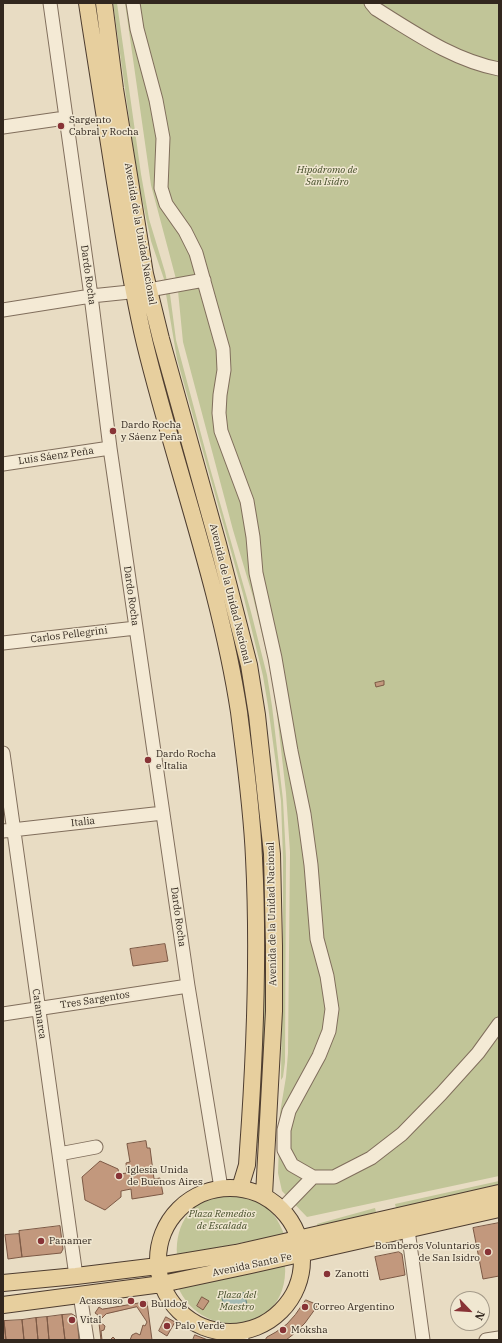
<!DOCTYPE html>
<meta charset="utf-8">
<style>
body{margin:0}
#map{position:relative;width:502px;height:1343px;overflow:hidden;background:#e8dcc3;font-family:"IBM Plex Serif",serif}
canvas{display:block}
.frame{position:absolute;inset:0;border:4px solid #32271e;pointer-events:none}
.north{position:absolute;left:450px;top:1291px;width:40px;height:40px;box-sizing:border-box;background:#f0e7d1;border:1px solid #a49a89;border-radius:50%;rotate:115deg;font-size:11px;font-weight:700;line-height:16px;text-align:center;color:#32271e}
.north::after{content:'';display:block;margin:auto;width:14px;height:18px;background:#883336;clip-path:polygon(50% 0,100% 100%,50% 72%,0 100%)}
</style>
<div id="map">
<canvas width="502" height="1343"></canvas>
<div class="frame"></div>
<div class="north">N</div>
</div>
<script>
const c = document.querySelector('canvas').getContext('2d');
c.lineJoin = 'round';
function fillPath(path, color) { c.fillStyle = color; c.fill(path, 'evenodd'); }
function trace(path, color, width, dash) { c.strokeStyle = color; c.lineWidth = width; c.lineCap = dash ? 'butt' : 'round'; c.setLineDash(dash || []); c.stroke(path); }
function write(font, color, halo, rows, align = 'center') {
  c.font = font + ' "IBM Plex Serif",serif'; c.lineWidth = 3; c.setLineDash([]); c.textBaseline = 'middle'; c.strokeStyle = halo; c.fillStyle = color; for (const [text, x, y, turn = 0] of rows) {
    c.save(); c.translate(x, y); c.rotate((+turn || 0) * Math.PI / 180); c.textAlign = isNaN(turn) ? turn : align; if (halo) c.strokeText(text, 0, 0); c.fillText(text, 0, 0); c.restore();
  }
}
const green = new Path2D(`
 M113 3H117L141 174 149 219 165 272 167 281 165 282 151 241 137 175Z
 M125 3H499V1176L307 1217 282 1191 278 1173 280 1113 286 1077 288 1053 290 852 286 793 273 679 253 597 233 530 183 342 178 291 176 279 151 185Z
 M166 294H170L176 340 181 359 210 468 251 612 267 675 272 706 283 800 286 858 285 1062 283 1077 281 1080 283 927V858L281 801 268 706 263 676 243 594 177 359Z
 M145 315 148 316 244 666 266 864V1014L261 1143H255V797Z
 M499 1181V1186L396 1208 395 1204Z
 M225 1193C256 1193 273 1206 284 1234L177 1256C175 1222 192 1200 225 1193Z
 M375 1208 376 1212 318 1228 317 1224Z
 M285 1264C290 1335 202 1343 178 1287Z`);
const water = new Path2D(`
 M244 1293 247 1304 225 1309 222 1298Z`);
const building = new Path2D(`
 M384 681V685L376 687 375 683Z
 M165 944 168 961 133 966 130 949Z
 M146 1141 147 1148H150L154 1179 160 1178 163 1194 132 1199 131 1189 121 1191V1197L105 1210 85 1200 82 1177 100 1161 118 1169 119 1174 127 1173 126 1163 130 1162 127 1144Z
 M499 1223V1276L483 1279 473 1228Z
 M60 1226 63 1249 61 1253 22 1257 19 1231Z
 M19 1234 22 1257 8 1259 5 1235Z
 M399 1252 402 1254 405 1275 380 1280 375 1257Z
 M202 1297 209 1301 203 1310 197 1306Z
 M306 1300 318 1305 305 1323 295 1333 286 1340H265L267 1337 276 1332 287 1324 295 1315Z
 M147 1302 152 1340H101L98 1315 95 1313 99 1307 102 1309Z
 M137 1307 147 1322 145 1326 143 1325 140 1335 136 1333 132 1335 130 1340H115V1339L113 1337 110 1340H102L101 1331 104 1330 105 1326 99 1321 106 1314Z
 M72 1314 77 1317 79 1340H65L62 1315Z
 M62 1315 65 1340H49L47 1317Z
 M47 1317 49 1340H38L36 1318Z
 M166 1317 175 1322 167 1336 159 1331Z
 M36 1318 38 1340H24L22 1320Z
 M22 1320 24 1340H6L4 1321Z
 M4 1321 6 1340H3V1322Z
 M195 1335 208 1340H193Z`);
const minor = new Path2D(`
 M50 3 91 296 110 448 188 986 221 1188
 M133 3 137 29 156 100 163 138 161 188 166 204 185 231 196 253 223 349 224 370 220 395 219 413 221 431 247 501 253 537 256 573 275 658 291 751 304 814 311 865 317 939 327 976 332 1009 329 1031 319 1056 289 1111 284 1130V1150L292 1165 313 1177H334L371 1158 402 1134 441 1094 478 1053 499 1024
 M371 3 376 9C415 33 453 60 499 69
 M3 127 65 118
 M3 310 91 296 149 290 204 280
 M3 464 110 448
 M3 643 136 628
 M3 753 76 1276
 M3 831 163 813
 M3 1014 188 986
 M59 1154 96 1147
 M282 1209 313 1177
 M408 1230 423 1340
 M80 1294 87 1340
 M241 1331 242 1340
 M486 1340 499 1338`);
const major = new Path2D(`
 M87 3C96 63 106 123 115 182 124 236 132 290 145 344 175 467 220 587 239 712 245 760 252 809 254 858 259 955 255 1053 248 1150L247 1165 240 1188
 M104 3 115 89 145 274 161 339 218 544 249 665 257 715 272 854 274 946V1011L264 1195
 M158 1260a72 72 0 1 1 144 0a72 72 0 1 1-144 0Z
 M3 1283 76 1276 158 1266 236 1253 499 1193
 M3 1305 162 1284 251 1265 499 1209`);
const markers = [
 [61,126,4,"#883336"],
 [113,431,4,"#883336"],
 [148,760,4,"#883336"],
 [119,1176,4,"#883336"],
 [41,1241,4,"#883336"],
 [488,1252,4,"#883336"],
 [327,1274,4,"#883336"],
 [131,1301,4,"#883336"],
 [143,1304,4,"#883336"],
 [305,1307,4,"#883336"],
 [72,1320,4,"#883336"],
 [167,1326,4,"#883336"],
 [283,1330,4,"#883336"]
];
const poiNames = [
 ["Sargento",69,120],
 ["Cabral y Rocha",69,132],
 ["Dardo Rocha",121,425],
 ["y Sáenz Peña",121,437],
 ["Dardo Rocha",156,754],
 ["e Italia",156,766],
 ["Iglesia Unida",127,1170],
 ["de Buenos Aires",127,1182],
 ["Panamer",49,1241],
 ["Bomberos Voluntarios",480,1246,"right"],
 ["de San Isidro",480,1258,"right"],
 ["Zanotti",335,1274],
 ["Acassuso",123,1301,"right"],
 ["Bulldog",151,1304],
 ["Correo Argentino",313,1307],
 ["Vital",80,1320],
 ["Palo Verde",175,1326],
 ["Moksha",291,1330]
];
const parkNames = [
 ["Hipódromo de",327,170],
 ["San Isidro",327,182],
 ["Plaza Remedios",222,1214],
 ["de Escalada",222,1226],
 ["Plaza del",237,1295],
 ["Maestro",237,1307]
];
const streetNames = [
 ["Avenida de la Unidad Nacional",140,234,80],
 ["Dardo Rocha",88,275,82],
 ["Luis Sáenz Peña",56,456,-8],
 ["Avenida de la Unidad Nacional",230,594,76],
 ["Dardo Rocha",131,596,82],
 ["Carlos Pellegrini",69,635,-7],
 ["Italia",83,822,-6],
 ["Avenida de la Unidad Nacional",272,914,-91],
 ["Dardo Rocha",178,917,82],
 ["Tres Sargentos",95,1000,-9],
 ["Catamarca",39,1014,82],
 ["Avenida Santa Fe",252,1265,-12]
];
fillPath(green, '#c1c598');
fillPath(water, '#a4bbb4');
trace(water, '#6d8880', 1);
fillPath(building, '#c2987d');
trace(building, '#7c5945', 1);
trace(minor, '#806e5c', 15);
trace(major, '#4e3d30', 18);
trace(minor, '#f4ead5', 13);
trace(major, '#e7cf9e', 16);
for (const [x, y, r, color] of markers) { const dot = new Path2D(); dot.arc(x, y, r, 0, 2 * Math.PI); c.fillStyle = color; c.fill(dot); trace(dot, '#f0e7d1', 1.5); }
write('10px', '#32271e', '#f0e7d1', poiNames, 'left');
write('italic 10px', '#434c27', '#f0e7d1', parkNames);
write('10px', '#32271e', '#f0e7d1', streetNames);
</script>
